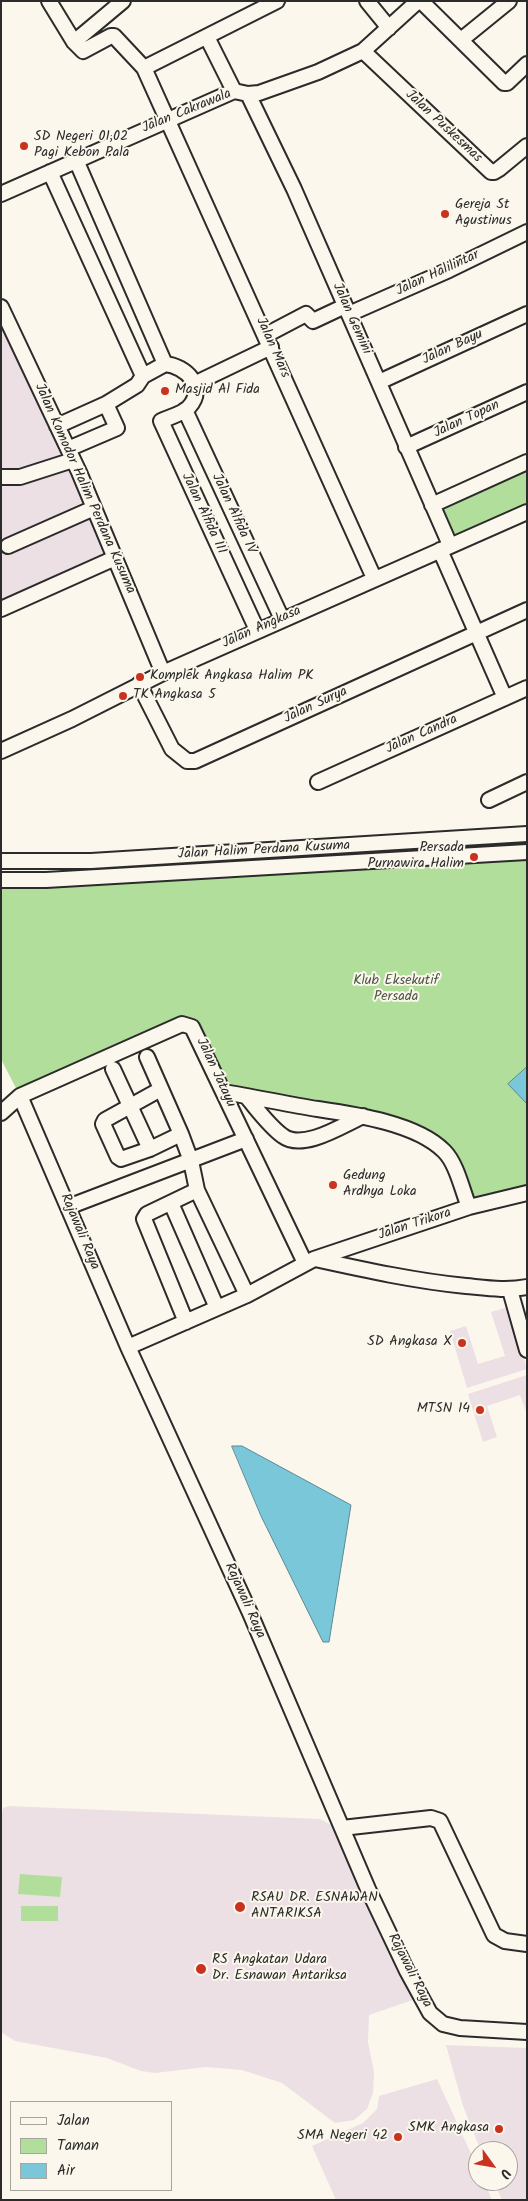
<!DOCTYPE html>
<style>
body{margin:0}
#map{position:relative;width:528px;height:2201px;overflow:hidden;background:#fbf7ec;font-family:Kalam,sans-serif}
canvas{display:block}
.frame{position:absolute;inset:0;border:2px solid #2b2b2b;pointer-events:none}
.legend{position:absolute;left:10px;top:2101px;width:162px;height:90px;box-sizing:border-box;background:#fbf7ec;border:1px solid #a8a59f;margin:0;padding:6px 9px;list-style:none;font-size:15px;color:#2b2b2b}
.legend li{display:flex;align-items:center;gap:10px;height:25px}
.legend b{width:25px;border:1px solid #a8a59f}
.north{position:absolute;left:468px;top:2141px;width:50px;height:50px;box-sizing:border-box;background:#fbf7ec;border:1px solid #a8a59f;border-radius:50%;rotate:122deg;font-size:14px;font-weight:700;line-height:20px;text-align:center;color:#2b2b2b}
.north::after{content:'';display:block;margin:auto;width:18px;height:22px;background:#c8321e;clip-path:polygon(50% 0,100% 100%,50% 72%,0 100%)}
</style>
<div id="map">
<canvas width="528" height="2201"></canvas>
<div class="frame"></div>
<ul class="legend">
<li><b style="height:6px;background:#fbf7ec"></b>Jalan</li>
<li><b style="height:14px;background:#b2de9b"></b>Taman</li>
<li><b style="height:14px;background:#7bc7da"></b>Air</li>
</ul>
<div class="north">U</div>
</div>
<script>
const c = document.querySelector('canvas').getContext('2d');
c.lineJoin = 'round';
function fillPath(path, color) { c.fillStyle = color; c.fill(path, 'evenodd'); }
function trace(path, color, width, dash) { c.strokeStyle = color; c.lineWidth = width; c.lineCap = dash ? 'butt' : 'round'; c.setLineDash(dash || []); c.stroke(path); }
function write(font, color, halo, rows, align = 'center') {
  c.font = font + ' Kalam,sans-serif'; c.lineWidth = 4; c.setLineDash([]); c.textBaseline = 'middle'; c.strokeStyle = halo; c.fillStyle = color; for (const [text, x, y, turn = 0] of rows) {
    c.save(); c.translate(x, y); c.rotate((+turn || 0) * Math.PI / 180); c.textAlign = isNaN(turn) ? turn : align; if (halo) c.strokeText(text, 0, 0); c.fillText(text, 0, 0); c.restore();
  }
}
const built = new Path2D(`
 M1 321 114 563 1 611Z
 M508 1307 527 1369 467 1388 450 1331 466 1326 478 1364 505 1356 491 1312Z
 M527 1375V1414L520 1395 487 1406 497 1437 483 1442 468 1394Z
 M9 1806 320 1819 339 1829 416 1999 369 2015 368 2042 374 2072 373 2093 367 2109 354 2120 335 2123 282 2083 242 2070 206 2067 155 2073 141 2071 107 2058 15 2041 1 2032V1819L3 1808Z
 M446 2045 527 2048V2197L524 2200H502L493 2181H508V2151H481L463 2106Z
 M437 2079 478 2169V2181H484L492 2200H336L312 2146 363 2123 377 2109 379 2096Z`);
const green = new Path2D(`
 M527 470V503L449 538 437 510Z
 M527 852V1193L469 1207 445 1152 415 1134 224 1092 187 1025 20 1096 1 1059V880Z
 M20 1874 62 1877 60 1897 18 1894Z
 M21 1906H58V1921H21Z`);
const water = new Path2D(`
 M527 1067V1104L508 1084Z
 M232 1446H242L351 1505 329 1642H323L261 1516Z`);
const minor = new Path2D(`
 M49 1 74 42 83 51 111 36H114L144 68 374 578
 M367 1 389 28
 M421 1 504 83H507L527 64
 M207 37 234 91
 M461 40 509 1
 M74 42 123 1
 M363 51 491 172H494L499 169 527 146
 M144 68 277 1
 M248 94 294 189 450 545
 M76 160 165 364
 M50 172 143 376
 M1 194 234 91 248 94 259 93 318 72 363 51 418 1
 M1 307 79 472 163 673
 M349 314 449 270 527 232
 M266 335 306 314 313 321 345 306
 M379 382 527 314
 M194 384 271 347
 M185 410 282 619
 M57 426 106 404 137 385 143 376 165 364C186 366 207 387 189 407 183 414 169 417 161 421L257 630
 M406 447 527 392
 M68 449 117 428 106 404
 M1 477H20L73 460
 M432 505 527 462
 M8 546 94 508
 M440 550 505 698
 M1 609 115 558
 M139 684 172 749 187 761H195L527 610
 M1 751 72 719 163 673 527 512
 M318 782 527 688
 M489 800 527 782
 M1 861H91L527 834
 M1 880H46L527 852
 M147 1057 181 1134 191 1161 197 1190 247 1295
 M113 1069 150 1149
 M161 1089 105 1120 103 1124 118 1157 121 1159 150 1149 181 1134
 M224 1092C253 1097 282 1103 311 1108 351 1114 415 1122 444 1151 457 1164 462 1190 469 1207
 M20 1096 128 1347 250 1613 368 1889 407 1971 430 2013 443 2024 460 2028 527 2032
 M246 1096C257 1109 269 1126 283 1136 303 1151 343 1125 363 1116
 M1 1113 20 1096 182 1024 192 1027 305 1263
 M171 1203 217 1308
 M68 1207 246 1139
 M315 1259C365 1270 415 1281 466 1286 487 1288 506 1291 527 1287
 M510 1290 527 1350
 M186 1322 144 1219 147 1214 197 1190
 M128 1347 247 1295 314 1259 469 1207 527 1193
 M342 1828 431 1818 440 1821 494 1935 505 1941 527 1944`);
const markers = [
 [24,146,5,"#c8321e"],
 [445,214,5,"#c8321e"],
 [165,391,5,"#c8321e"],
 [140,677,5,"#c8321e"],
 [123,696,5,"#c8321e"],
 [474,857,5,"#c8321e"],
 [333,1185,5,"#c8321e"],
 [462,1343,5,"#c8321e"],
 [480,1410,5,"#c8321e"],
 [240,1907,6,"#c8321e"],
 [201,1969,6,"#c8321e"],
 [499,2129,5,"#c8321e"],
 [398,2137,5,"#c8321e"]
];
const streetNames = [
 ["Jalan Cakrawala",187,112,-22],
 ["Jalan Puskesmas",443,127,43],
 ["Jalan Halilintar",438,274,-25],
 ["Jalan Gemini",351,319,66],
 ["Jalan Mars",272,348,66],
 ["Jalan Bayu",453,348,-25],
 ["Jalan Topan",467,420,-25],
 ["Jalan Komodor Halim Perdana Kusuma",84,489,66],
 ["Jalan Alfida III",203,514,65],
 ["Jalan Alfida IV",233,514,65],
 ["Jalan Angkasa",262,628,-24],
 ["Jalan Surya",316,706,-25],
 ["Jalan Candra",422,735,-24],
 ["Jalan Halim Perdana Kusuma",264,851,-3],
 ["Jalan Jatayu",215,1073,65],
 ["Jalan Trikora",415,1225,-18],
 ["Rajawali Raya",79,1232,67],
 ["Rajawali Raya",244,1601,66],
 ["Rajawali Raya",409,1971,63]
];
const poiNames = [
 ["SD Negeri 01,02",34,138],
 ["Pagi Kebon Pala",34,154],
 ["Gereja St",455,206],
 ["Agustinus",455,222],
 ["Masjid Al Fida",175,391],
 ["Komplek Angkasa Halim PK",150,677],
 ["TK Angkasa 5",133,696],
 ["Persada",464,849,"right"],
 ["Purnawira Halim",464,865,"right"],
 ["Gedung",343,1177],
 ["Ardhya Loka",343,1193],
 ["SD Angkasa X",452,1343,"right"],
 ["MTSN 14",470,1410,"right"],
 ["RSAU DR. ESNAWAN",251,1899],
 ["ANTARIKSA",251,1915],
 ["RS Angkatan Udara",212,1961],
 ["Dr. Esnawan Antariksa",212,1977],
 ["SMK Angkasa",489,2129,"right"],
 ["SMA Negeri 42",388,2137,"right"]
];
const parkNames = [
 ["Klub Eksekutif",396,982],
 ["Persada",396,998]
];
fillPath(built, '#ede0e5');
fillPath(green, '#b2de9b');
fillPath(water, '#7bc7da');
trace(water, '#5b8994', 1);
trace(minor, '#2b2b2b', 18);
trace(minor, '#fbf7ec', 14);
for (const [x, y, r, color] of markers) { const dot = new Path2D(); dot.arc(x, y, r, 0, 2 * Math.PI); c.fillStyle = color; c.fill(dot); trace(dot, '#fbf7ec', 2); }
write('14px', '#2b2b2b', '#fbf7ec', streetNames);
write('14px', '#2b2b2b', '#fbf7ec', poiNames, 'left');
write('14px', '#4d5847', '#fbf7ec', parkNames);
</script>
